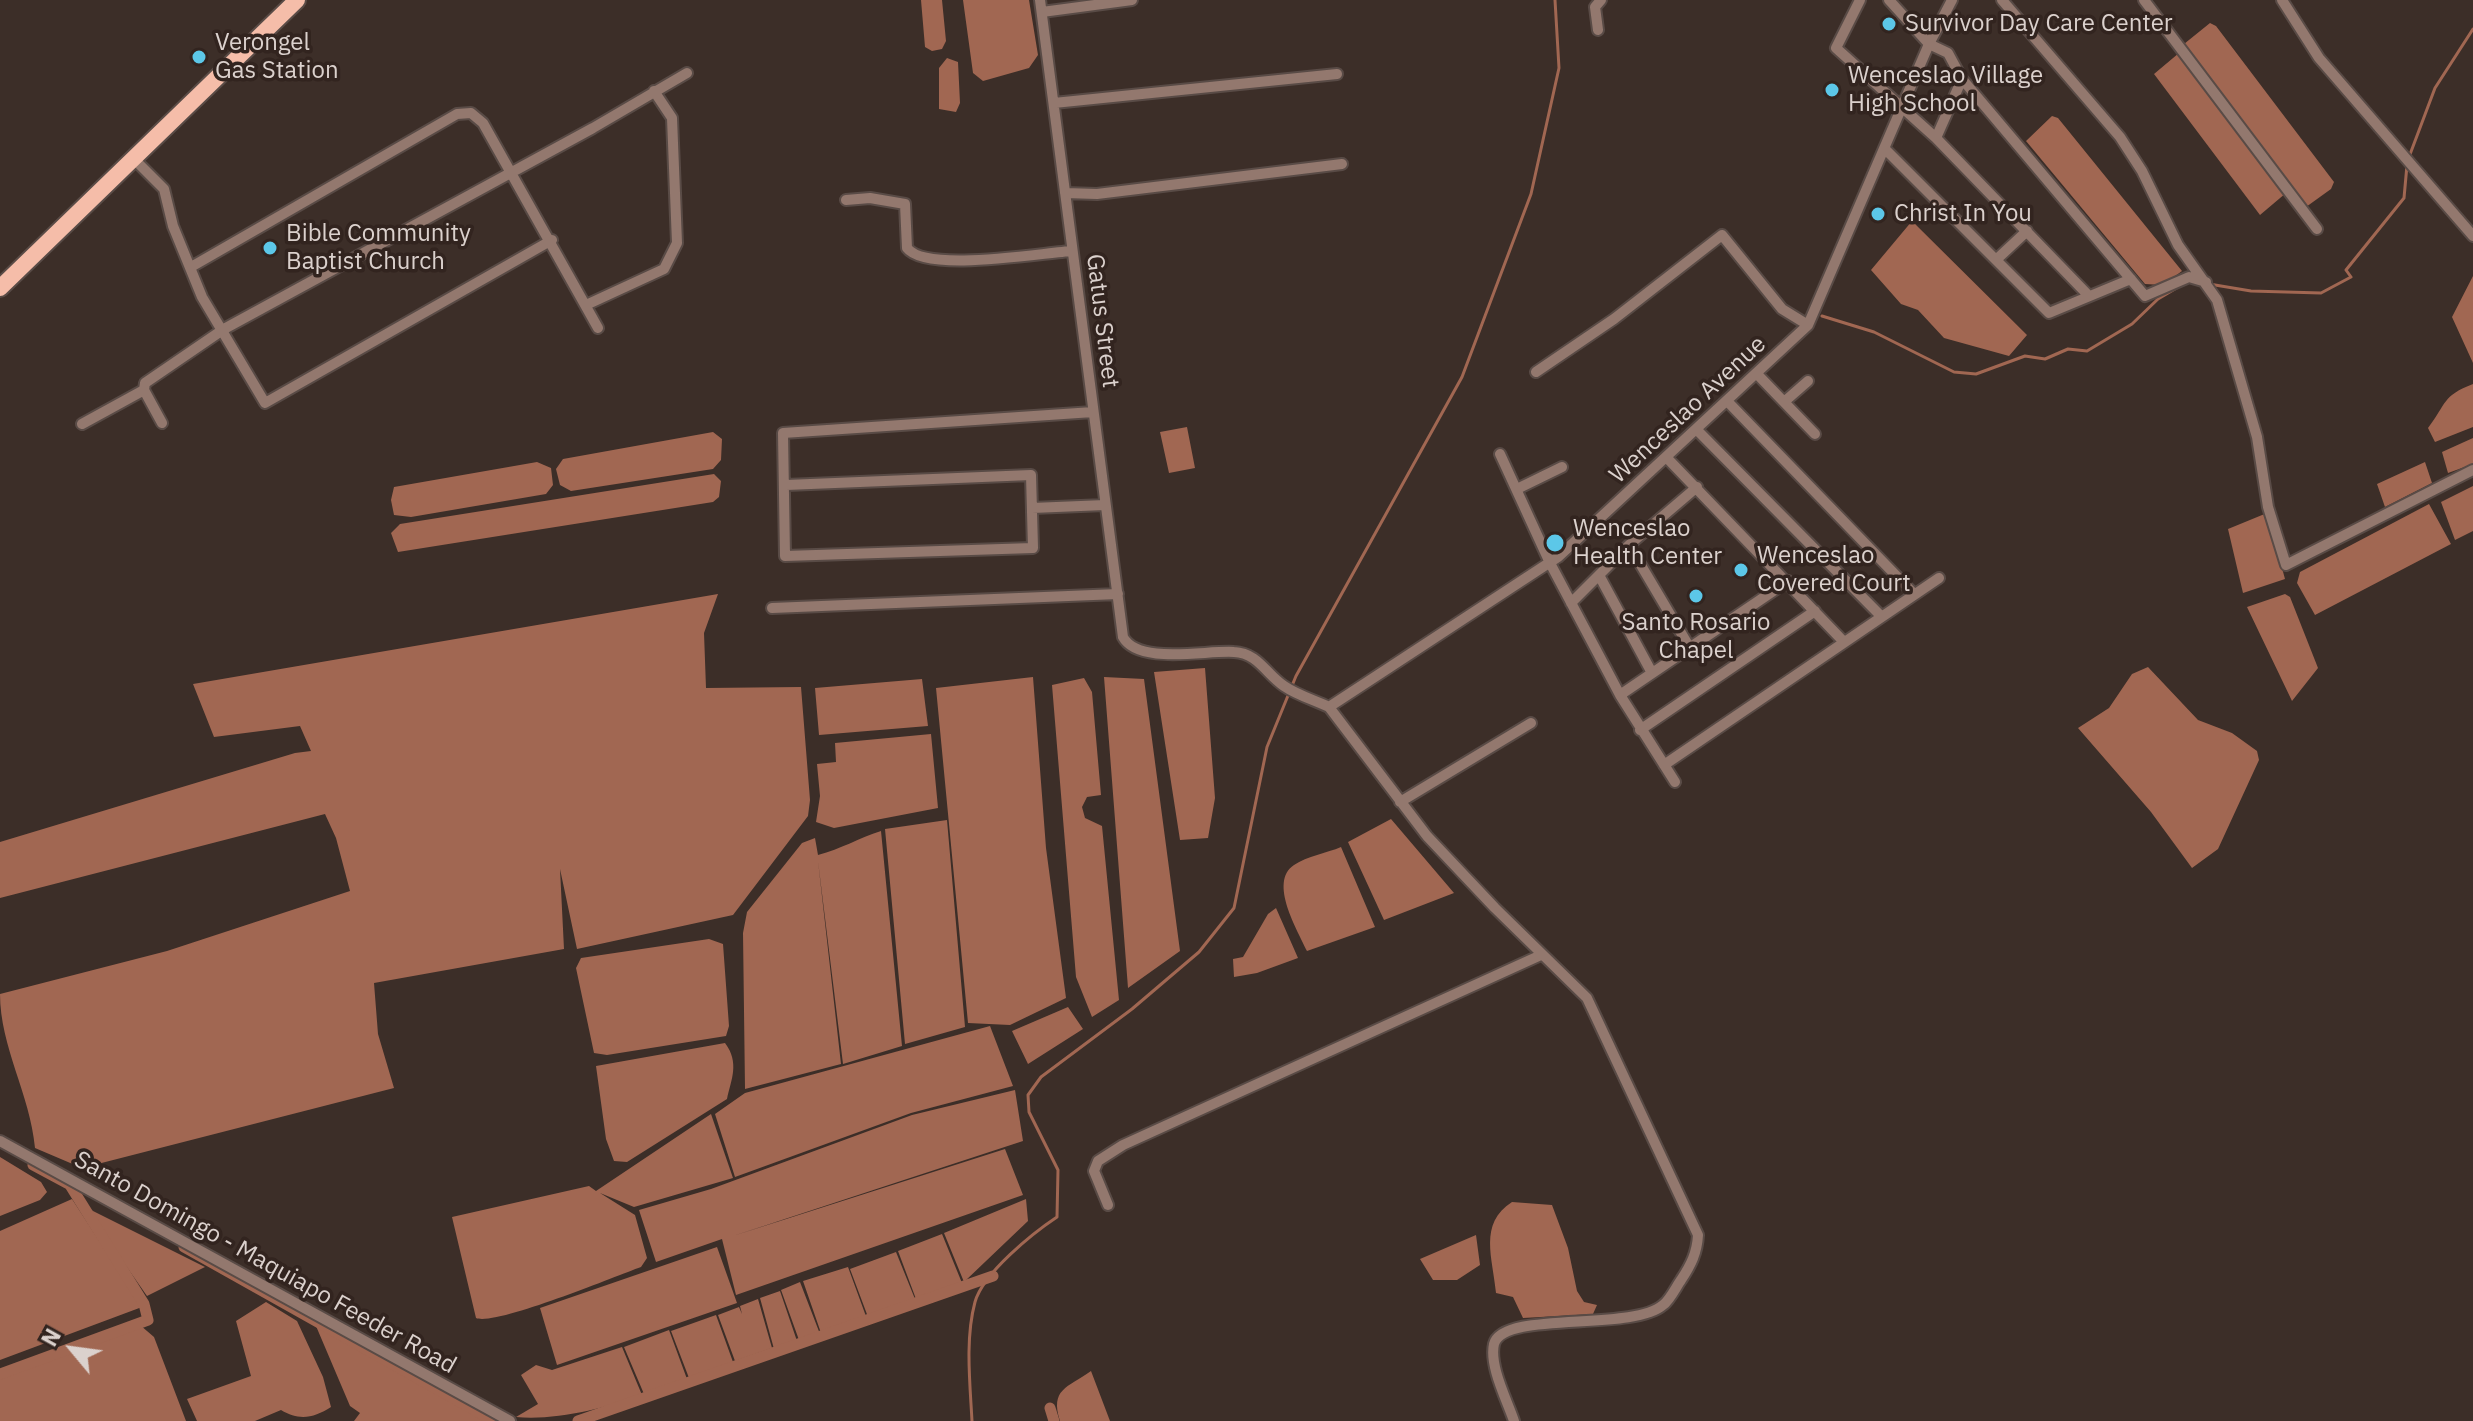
<!DOCTYPE html>
<style>
body{margin:0}
#map{position:relative;width:2473px;height:1421px;overflow:hidden;background:#3c2e28;font-family:"IBM Plex Sans",sans-serif}
canvas{display:block}
.north{position:absolute;left:32px;top:1309px;width:80px;height:80px;-webkit-text-stroke:6px #32241f;paint-order:stroke;rotate:299deg;font-size:22px;font-weight:700;line-height:32px;text-align:center;color:#dbd1cd}
.north::after{content:'';display:block;margin:auto;width:28px;height:36px;background:#dbd1cd;clip-path:polygon(50% 0,100% 100%,50% 72%,0 100%)}
</style>
<div id="map">
<canvas width="2473" height="1421"></canvas>
<div class="north">N</div>
</div>
<script>
const c = document.querySelector('canvas').getContext('2d');
c.lineJoin = 'round';
function fillPath(path, color) { c.fillStyle = color; c.fill(path, 'evenodd'); }
function trace(path, color, width, dash) { c.strokeStyle = color; c.lineWidth = width; c.lineCap = dash ? 'butt' : 'round'; c.setLineDash(dash || []); c.stroke(path); }
function write(font, color, halo, rows, align = 'center') {
  c.font = font + ' "IBM Plex Sans",sans-serif'; c.lineWidth = 7; c.setLineDash([]); c.textBaseline = 'middle'; c.strokeStyle = halo; c.fillStyle = color; for (const [text, x, y, turn = 0] of rows) {
    c.save(); c.translate(x, y); c.rotate((+turn || 0) * Math.PI / 180); c.textAlign = isNaN(turn) ? turn : align; if (halo) c.strokeText(text, 0, 0); c.fillText(text, 0, 0); c.restore();
  }
}
const water = new Path2D(`
 M921 0H942L946 41 942 49 932 51 925 47Z
 M963 0H1029L1038 55 1029 68 983 81 973 73Z
 M2210 23 2216 26 2334 182 2331 189 2306 207 2183 49 2184 44Z
 M2179 53 2286 193 2260 215 2154 74Z
 M947 58 958 62 960 103 956 112 939 109V68Z
 M2052 116 2058 118 2182 271 2163 285 2145 284 2026 141Z
 M1912 221 2027 335 2009 356 1944 338 1918 310 1901 304 1871 270Z
 M2473 276V363L2452 317Z
 M2473 384V427L2435 442 2428 428C2447 403 2442 396 2473 384Z
 M1187 427 1195 468 1169 473 1160 432Z
 M713 432 722 439 721 460 713 469 571 491 560 485 556 469 563 459Z
 M2473 438V464L2448 473 2442 452Z
 M537 462 551 468 553 485 546 494 411 517 394 515 391 500 394 487Z
 M2425 462 2432 483 2385 507 2377 484Z
 M714 474 721 481 719 497 713 502 398 552 391 533 400 524Z
 M2473 486V531L2455 540 2441 502Z
 M2429 504 2451 544 2315 615 2297 583 2300 572Z
 M2267 513 2285 579 2243 593 2228 529Z
 M718 594 704 633 706 688 801 687 810 800 808 816 733 915 577 949 560 869 564 949 374 983 378 1034 394 1088 82 1168 35 1148C30 1094 0 1047 0 994L167 951 350 891 336 838 325 814 0 898V842L295 753 311 751 300 726 214 737 193 684Z
 M2285 594 2290 597 2318 668 2292 701 2247 607Z
 M2148 667 2198 720 2232 733 2257 751 2259 760 2218 849 2192 868 2151 812 2078 728 2109 708 2132 674Z
 M1205 668 1215 798 1208 838 1180 840 1154 672Z
 M1033 677 1046 848 1066 998 1010 1025 968 1023 936 688Z
 M1104 677 1144 679 1180 951 1128 988Z
 M1084 678 1092 692 1101 795 1087 797 1082 807 1085 818 1102 826 1119 1000 1092 1017 1076 977 1052 685Z
 M922 679 928 726 819 735 815 688Z
 M931 734 938 808 834 828 816 822 820 796 817 764 836 762 835 743Z
 M1391 819 1454 893 1384 920 1348 842Z
 M947 820 965 1027 905 1044 885 829Z
 M881 831 902 1046 843 1064 818 861 841 1064 745 1089 743 933 747 912 802 843 815 838 818 855C841 849 859 838 881 831Z
 M1341 847 1375 927 1307 951C1298 931 1268 882 1294 865 1307 856 1327 853 1341 847Z
 M1276 908 1298 958 1257 973 1234 977 1233 959 1243 957 1268 914Z
 M709 939 723 944 729 1026 726 1036 607 1055 594 1053 576 968 581 958Z
 M1068 1007 1083 1029 1028 1064 1012 1031Z
 M990 1026 1013 1086 911 1113 735 1177 715 1114 745 1093Z
 M725 1043C740 1063 731 1080 727 1099L627 1162 614 1161 606 1139 596 1066Z
 M1015 1090 1023 1141 733 1236 1005 1149 1023 1195 736 1295 722 1239 656 1262 639 1210 711 1189 912 1115Z
 M711 1114 733 1178 634 1207 600 1193 635 1215 647 1258 641 1267C613 1277 496 1326 476 1318L452 1217 589 1186 596 1191Z
 M0 1157 41 1182 47 1192 40 1200 0 1216Z
 M72 1199 142 1307 0 1360V1231Z
 M1026 1199 1028 1221 964 1282 944 1233Z
 M1512 1202 1552 1205 1568 1248 1577 1291 1584 1302 1597 1305 1593 1314 1523 1318 1513 1297 1496 1293C1493 1258 1478 1224 1512 1202Z
 M85 1207 205 1267 147 1296Z
 M942 1234 962 1283 916 1299 898 1251Z
 M1476 1235 1480 1265 1457 1280H1433L1420 1259Z
 M717 1247 737 1303 557 1365 540 1308Z
 M896 1252 915 1299 868 1317 850 1269Z
 M848 1267 867 1319 821 1333 803 1281Z
 M800 1282 820 1334 799 1340 781 1290Z
 M780 1291 797 1341 774 1349 760 1298Z
 M758 1299 772 1348 735 1361 718 1315 739 1307 742 1314 740 1306Z
 M266 1302 297 1321 323 1377 331 1407C314 1418 299 1421 281 1410L255 1421H197L187 1399 251 1376 236 1321Z
 M716 1315 733 1362 689 1378 671 1331Z
 M140 1325 154 1337 186 1421H0V1378Z
 M316 1326 485 1421H354L360 1413 350 1406Z
 M669 1330 687 1379 644 1394 624 1347Z
 M622 1347 642 1395C606 1408 554 1421 516 1417L538 1404 521 1375 536 1365 552 1370Z
 M1091 1371 1110 1421H1060C1050 1389 1067 1388 1091 1371Z`);
const stream = new Path2D(`
 M2409 157 2435 88 2473 29
 M2209 284 2251 291 2321 293 2351 277 2346 270 2404 198 2407 165
 M1822 316 1874 332 1954 372 1976 374 2025 356 2045 359 2068 349 2087 351 2132 324 2158 299 2180 286
 M972 1421C970 1383 965 1339 975 1302 983 1273 1033 1233 1057 1217L1058 1170 1029 1112 1028 1095 1041 1077 1132 1009 1199 952 1234 908 1267 747 1296 676 1462 377 1531 194 1559 68 1555 0`);
const canal = new Path2D(`
 M33 1165 74 1187
 M184 1247 494 1421
 M0 1374 148 1320 144 1304 70 1185
 M1050 1408 1054 1421
 M578 1421 993 1276`);
const street = new Path2D(`
 M1040 0 1123 637C1138 665 1206 650 1234 652 1258 653 1266 674 1284 686 1297 695 1314 700 1329 707L1558 557 1808 325 1929 44 1952 0
 M1860 0 1836 48 1936 138 2089 296
 M1889 0 1929 44 1948 53 1962 79 2145 296 2189 277 2206 282
 M2002 0 2120 137 2142 171 2178 245 2217 300 2257 437 2268 507 2286 565 2473 470
 M2144 0 2317 229
 M2282 0 2319 58 2473 236
 M1042 12 1132 0
 M1598 30 1595 7 1601 0
 M1054 103 1337 74
 M1936 138 1962 79
 M1885 149 2049 313 2131 279
 M132 157 164 189 173 226 202 297 265 403 552 240
 M1065 193 1097 194 1342 164
 M846 200 870 198 905 204 907 248C926 273 1040 253 1072 251
 M1997 259 2027 231
 M191 267 457 114 471 113 483 123 598 328
 M586 305 664 269 677 243 672 118 654 91
 M1536 372 1614 319 1722 235 1782 309 1808 325
 M1757 374 1784 402 1808 381
 M1728 402 1913 593
 M1784 402 1815 434
 M162 423 144 390 145 383 224 329 593 128 687 73
 M82 424 144 390
 M1697 430 1880 615
 M1500 454 1550 563 1620 695 1675 782
 M1667 458 1844 642
 M786 485 1031 475 1033 548 785 556 783 433 1093 412
 M1519 488 1562 467
 M1032 508 1105 505
 M1629 545 1690 648
 M1600 577 1652 673
 M1571 603 1629 545 1697 487
 M772 608 1118 594
 M1620 695 1788 581
 M1329 707 1427 836 1495 908 1587 998 1698 1235C1697 1253 1691 1265 1681 1280 1676 1287 1670 1300 1663 1305 1632 1332 1503 1310 1494 1344 1489 1366 1507 1400 1514 1421
 M1640 730 1815 611
 M1664 765 1939 578
 M1400 802 1531 723
 M0 1141 510 1421
 M1108 1205 1094 1171 1098 1161 1123 1145 1541 955`);
const primary = new Path2D(`
 M0 288 297 0`);
const markers = [
 [1889,24,8,"#5cc7e8"],
 [199,57,8,"#5cc7e8"],
 [1832,90,8,"#5cc7e8"],
 [1878,214,8,"#5cc7e8"],
 [270,248,8,"#5cc7e8"],
 [1555,543,10,"#5cc7e8"],
 [1741,570,8,"#5cc7e8"],
 [1696,596,8,"#5cc7e8"]
];
const poiNames = [
 ["Survivor Day Care Center",1905,24],
 ["Verongel",215,43],
 ["Gas Station",215,71],
 ["Wenceslao Village",1848,76],
 ["High School",1848,104],
 ["Christ In You",1894,214],
 ["Bible Community",286,234],
 ["Baptist Church",286,262],
 ["Wenceslao",1573,529],
 ["Health Center",1573,557],
 ["Wenceslao",1757,556],
 ["Covered Court",1757,584],
 ["Santo Rosario",1696,623,"center"],
 ["Chapel",1696,651,"center"]
];
const streetNames = [
 ["Gatus Street",1102,321,83],
 ["Wenceslao Avenue",1688,410,-43],
 ["Santo Domingo - Maquiapo Feeder Road",265,1263,29]
];
fillPath(water, '#a16752');
trace(stream, '#a16752', 3);
trace(canal, '#a16752', 11);
trace(street, '#594b46', 14);
trace(primary, '#594b46', 20);
trace(street, '#93786e', 10);
trace(primary, '#f5bda9', 16);
for (const [x, y, r, color] of markers) { const dot = new Path2D(); dot.arc(x, y, r, 0, 2 * Math.PI); c.fillStyle = color; c.fill(dot); trace(dot, '#32241f', 3); }
write('24px', '#dbd1cd', '#32241f', poiNames, 'left');
write('24px', '#dbd1cd', '#32241f', streetNames);
</script>
